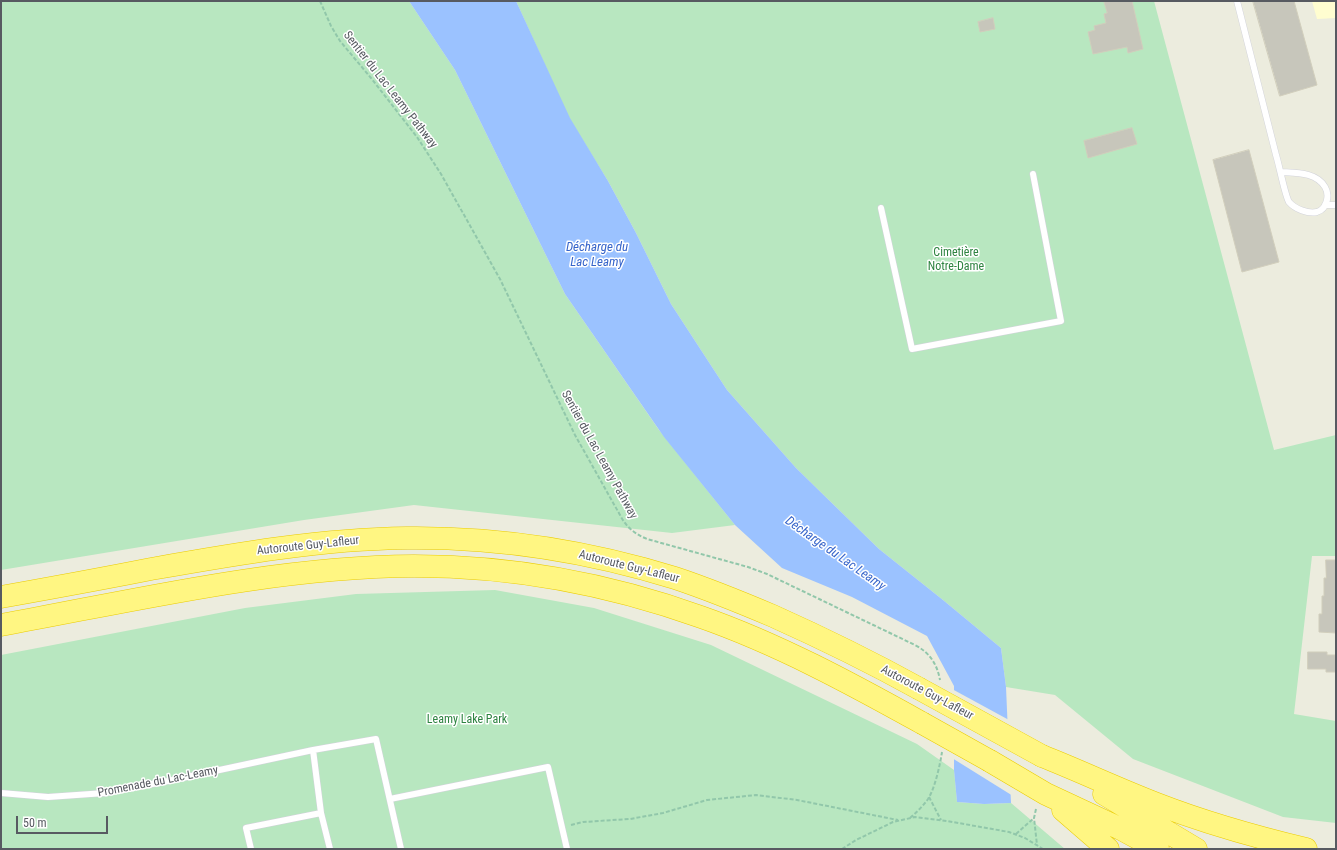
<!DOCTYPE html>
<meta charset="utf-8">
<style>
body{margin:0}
#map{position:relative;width:1337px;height:850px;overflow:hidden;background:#ececde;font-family:"Roboto Condensed",sans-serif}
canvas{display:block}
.frame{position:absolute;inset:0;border:2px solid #575a61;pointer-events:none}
.scale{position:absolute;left:16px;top:816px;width:92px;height:18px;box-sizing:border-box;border:2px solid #575a61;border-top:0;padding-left:5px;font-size:12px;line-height:14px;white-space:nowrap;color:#575a61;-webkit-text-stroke:3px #fff;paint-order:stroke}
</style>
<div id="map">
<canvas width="1337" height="850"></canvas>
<div class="frame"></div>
<div class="scale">50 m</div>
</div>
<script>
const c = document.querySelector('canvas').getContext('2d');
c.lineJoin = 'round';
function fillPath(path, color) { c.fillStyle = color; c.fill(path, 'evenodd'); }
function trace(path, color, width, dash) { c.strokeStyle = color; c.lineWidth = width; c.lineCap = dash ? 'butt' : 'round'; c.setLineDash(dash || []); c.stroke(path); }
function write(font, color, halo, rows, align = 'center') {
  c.font = font + ' "Roboto Condensed",sans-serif'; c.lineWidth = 3; c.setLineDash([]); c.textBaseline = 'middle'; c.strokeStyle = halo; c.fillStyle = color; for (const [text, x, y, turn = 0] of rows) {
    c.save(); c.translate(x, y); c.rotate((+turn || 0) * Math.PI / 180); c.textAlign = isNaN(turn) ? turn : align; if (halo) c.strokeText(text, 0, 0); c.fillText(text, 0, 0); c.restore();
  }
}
const commercial = new Path2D(`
 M1312 1H1336V18L1317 19Z`);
const green = new Path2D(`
 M1 1H409L455 70 565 294 659 430 735 525 672 533 414 505 304 520 1 570Z
 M516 1H1154L1274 450 1336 435V556H1312L1294 714 1336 721V823L1283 817 1133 759 1055 695 1006 687 1001 648 943 600 879 549 796 468 727 390 671 304 636 233 608 181 569 118Z
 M495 590 594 608 711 645 917 744 954 770 957 802 984 804 1011 803 1065 849H1V655L245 608 356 594Z`);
const water = new Path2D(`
 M409 1H516L570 118 608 181 636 233 671 304 727 390 796 468 879 549 943 600 1001 648 1006 687 1011 803 984 804 957 802 954 770V686L927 636 852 597 782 568 735 525 664 437 565 294 455 70Z`);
const pier = new Path2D(`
 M952 689 1009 720 1013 796 952 758Z`);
const building = new Path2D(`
 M1104 1H1132L1143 49 1128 53 1127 47 1093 54 1088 32 1095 30 1094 26 1106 23 1104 14 1107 13Z
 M1253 1H1294L1317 85 1280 96Z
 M993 18 995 29 980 32 978 22Z
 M1132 128 1137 144 1088 158 1084 141Z
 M1249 150 1279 262 1242 272 1213 160Z
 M1326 560H1336V633L1319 632V614H1322V596H1324V578H1326Z
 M1308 652H1327V655H1335L1336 672H1326V669H1308Z`);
const path = new Path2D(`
 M320 1 331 26 340 41 371 78 417 137 441 174 500 279 575 435 620 515C626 527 635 534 647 539L748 567 767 574 915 645C930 653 937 664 940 680
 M929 797 941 820
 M1036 809 1034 818 1037 845
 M910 818C917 812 923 806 928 799 935 788 940 765 942 752
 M571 825 583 822 630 819 663 813 707 800 756 795 797 800 898 820
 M1016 834 1034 818
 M842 849 856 840 893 822 915 817 947 821 1009 832 1025 838 1043 849`);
const service = new Path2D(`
 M1237 1C1250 52 1263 103 1276 155 1279 164 1285 196 1289 202 1295 209 1308 214 1317 212 1327 209 1330 195 1325 187 1316 172 1296 173 1281 172
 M1325 205H1336
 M881 208 912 349 1061 321 1033 174
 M313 750 321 813 330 849
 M1 793 48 797 105 793 168 781 313 750 376 739 401 849
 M390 799 548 767 567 849
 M251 849 246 828 321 813`);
const motorway = new Path2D(`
 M1 597C51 588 101 579 151 569 236 554 321 539 407 538 497 537 588 551 675 578 708 589 740 602 773 616 822 638 871 662 918 688
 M1 625C137 600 275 567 414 566 512 566 609 584 701 617 778 644 850 683 922 723
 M1042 756C1080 771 1118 789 1157 804 1206 823 1256 837 1306 849
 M990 761 1046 794 1121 829 1158 849
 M1104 794 1196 849
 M1063 810 1108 849`);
const motorwayBridge = new Path2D(`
 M918 688 1042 756
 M922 723 990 761`);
const streetNames = [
 ["Sentier du Lac Leamy Pathway",390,90,52],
 ["Sentier du Lac Leamy Pathway",599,455,61],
 ["Autoroute Guy-Lafleur",308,546,-6],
 ["Autoroute Guy-Lafleur",629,567,14],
 ["Autoroute Guy-Lafleur",927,693,28],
 ["Promenade du Lac-Leamy",158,782,-11]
];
const parkNames = [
 ["Cimetière",956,253],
 ["Notre-Dame",956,267],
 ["Leamy Lake Park",467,720]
];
const waterNames = [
 ["Décharge du",597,248],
 ["Lac Leamy",597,263],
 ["Décharge du Lac Leamy",835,554,35]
];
fillPath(commercial, '#fffdd0');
fillPath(green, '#b8e7c0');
fillPath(water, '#9bc2ff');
fillPath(pier, '#ececde');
fillPath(building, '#c7c6bb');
trace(building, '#d1cebc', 1);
trace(service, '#d2d3da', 7);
trace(motorway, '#eacb00', 23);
trace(path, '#91c7aa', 2, [4, 2]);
trace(service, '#fff', 6);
trace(motorway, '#fff682', 22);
trace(motorwayBridge, '#eacb00', 23, []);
trace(motorwayBridge, '#fff682', 22);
write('12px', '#575a61', '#fff', streetNames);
write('12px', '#2d8340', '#fff', parkNames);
write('italic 13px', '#3664ca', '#fff', waterNames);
</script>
